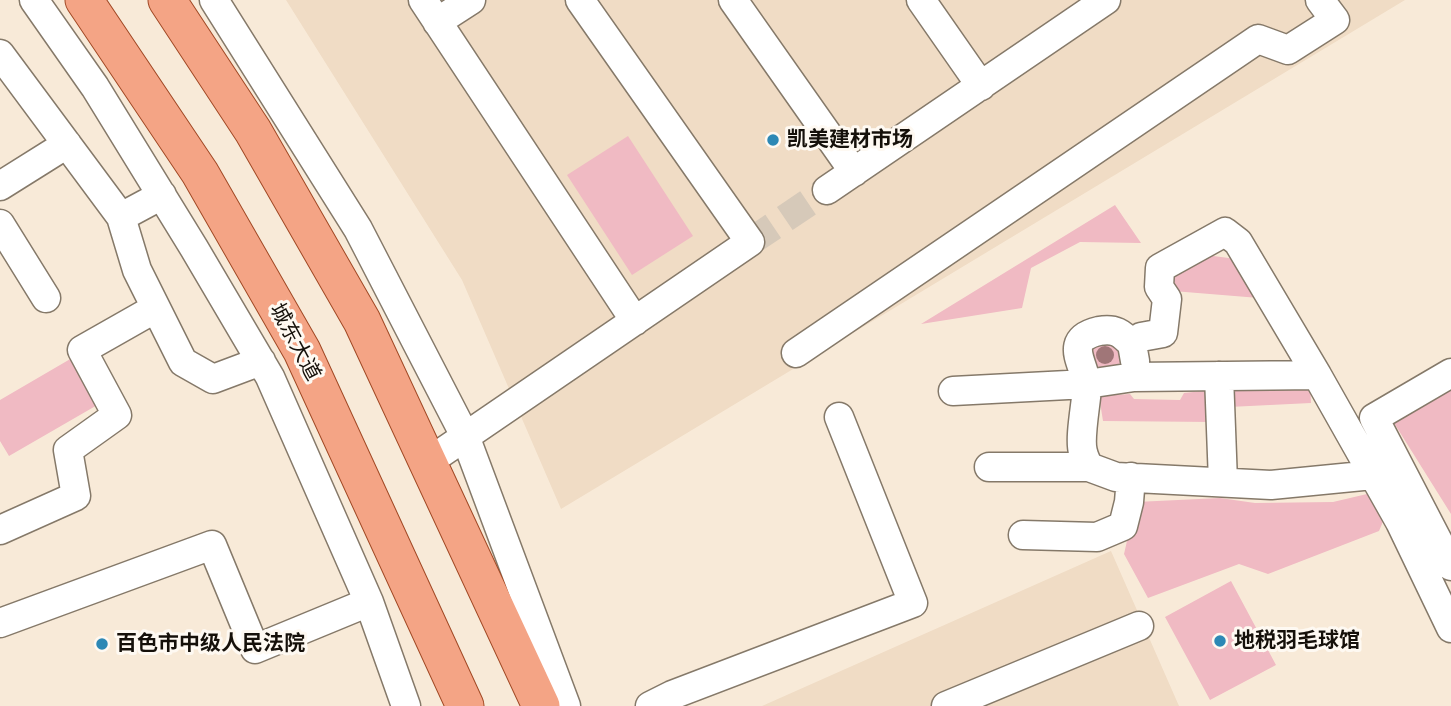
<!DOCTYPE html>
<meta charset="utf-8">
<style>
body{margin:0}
canvas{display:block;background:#f8ead8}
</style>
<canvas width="1451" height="706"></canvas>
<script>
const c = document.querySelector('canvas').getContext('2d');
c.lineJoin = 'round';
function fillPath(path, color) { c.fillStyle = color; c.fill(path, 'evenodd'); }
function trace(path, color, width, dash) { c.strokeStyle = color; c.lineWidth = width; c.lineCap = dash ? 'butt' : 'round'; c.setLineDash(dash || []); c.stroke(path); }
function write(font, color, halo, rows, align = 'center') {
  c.font = font + ' Raleway,"Noto Sans SC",sans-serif'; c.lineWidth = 6; c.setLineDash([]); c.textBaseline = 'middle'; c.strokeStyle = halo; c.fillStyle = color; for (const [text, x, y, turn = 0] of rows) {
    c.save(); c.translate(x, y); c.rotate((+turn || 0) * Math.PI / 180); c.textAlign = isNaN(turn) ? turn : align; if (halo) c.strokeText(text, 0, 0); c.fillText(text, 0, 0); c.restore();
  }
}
const built = new Path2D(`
 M286 0H1405L561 509 462 280Z
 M1111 551 1179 706H762Z`);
const green = new Path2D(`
 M628 136 693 236 632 275 567 175Z
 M1115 205 1141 243 1080 242 1031 268 1022 308 921 324Z
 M1198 254 1244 260 1259 298 1173 291 1168 270Z
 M1116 339 1122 360 1119 365 1097 370 1087 349Z
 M72 358 99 404 9 456 0 441V400Z
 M1310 381 1311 403 1229 407 1228 385Z
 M1451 388V514L1394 423Z
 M1212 390V422L1103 421 1099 396 1130 394 1134 399 1180 400 1184 393Z
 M1367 494 1381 502 1387 512 1379 531 1268 574 1239 564 1148 598 1124 554 1136 502 1220 498 1255 503 1333 502Z
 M1231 581 1276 665 1210 700 1165 617Z`);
const minorTunnel = new Path2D(`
 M750 242 827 190`);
const minor = new Path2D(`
 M34 0 95 87 194 248 270 377 369 602 406 706
 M214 0 358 229 465 436 566 706
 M423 0 635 321
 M733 0 854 172
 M921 0 981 86
 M437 22 471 0
 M0 54 121 217 162 195
 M0 186 67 144
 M827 190 1106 0
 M121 217 137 270 183 362 213 379 261 361
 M0 224 46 298
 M1132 344C1121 333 1115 328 1099 331 1060 340 1087 366 1087 388 1086 404 1079 439 1083 452 1084 457 1087 463 1089 467L1116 477 1271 485 1373 475
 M796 353 1258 39 1288 50 1335 20 1320 0
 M1135 361 1132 344 1141 337 1163 333 1167 299 1159 287 1160 268 1225 232 1238 242 1317 375
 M1451 373 1374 418 1451 566
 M1219 376 1223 482
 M953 391 1087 384 1134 377 1317 375 1400 522 1451 628
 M428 462 750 242 580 0
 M989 467H1089
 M0 530 76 496 68 450 117 415 82 350 156 308
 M1023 535 1097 537 1123 526 1129 502 1131 477
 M0 623 212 545 255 649 369 602
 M650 706 672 695 913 603 839 417
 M946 706 1139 626`);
const major = new Path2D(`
 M84 0 200 173 302 351 465 706
 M167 0 253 131 362 321 541 706`);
const trees = [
 [1105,355]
];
const markers = [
 [773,140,7,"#2d88b5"],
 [1220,641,7,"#2d88b5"],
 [102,644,7,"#2d88b5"]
];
const poiNames = [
 ["凯美建材市场",787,140],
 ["地税羽毛球馆",1234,641],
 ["百色市中级人民法院",116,644]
];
const streetNames = [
 ["城东大道",295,342,62]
];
fillPath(built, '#f0dcc5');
fillPath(green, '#f0bac3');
trace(minorTunnel, '#d6c9b9', 28, [28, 14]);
trace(minor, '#857969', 31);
trace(major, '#a14925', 39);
trace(minor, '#fff', 28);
trace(major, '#f4a485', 37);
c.fillStyle = '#a07678';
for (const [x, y] of trees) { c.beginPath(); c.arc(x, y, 9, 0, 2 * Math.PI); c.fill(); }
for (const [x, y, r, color] of markers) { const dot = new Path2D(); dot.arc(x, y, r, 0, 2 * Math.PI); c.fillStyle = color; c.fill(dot); trace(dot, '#fef9f2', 2.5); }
write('bold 21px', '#15100a', '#fef9f2', poiNames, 'left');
write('21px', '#15100a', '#fef9f2', streetNames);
</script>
